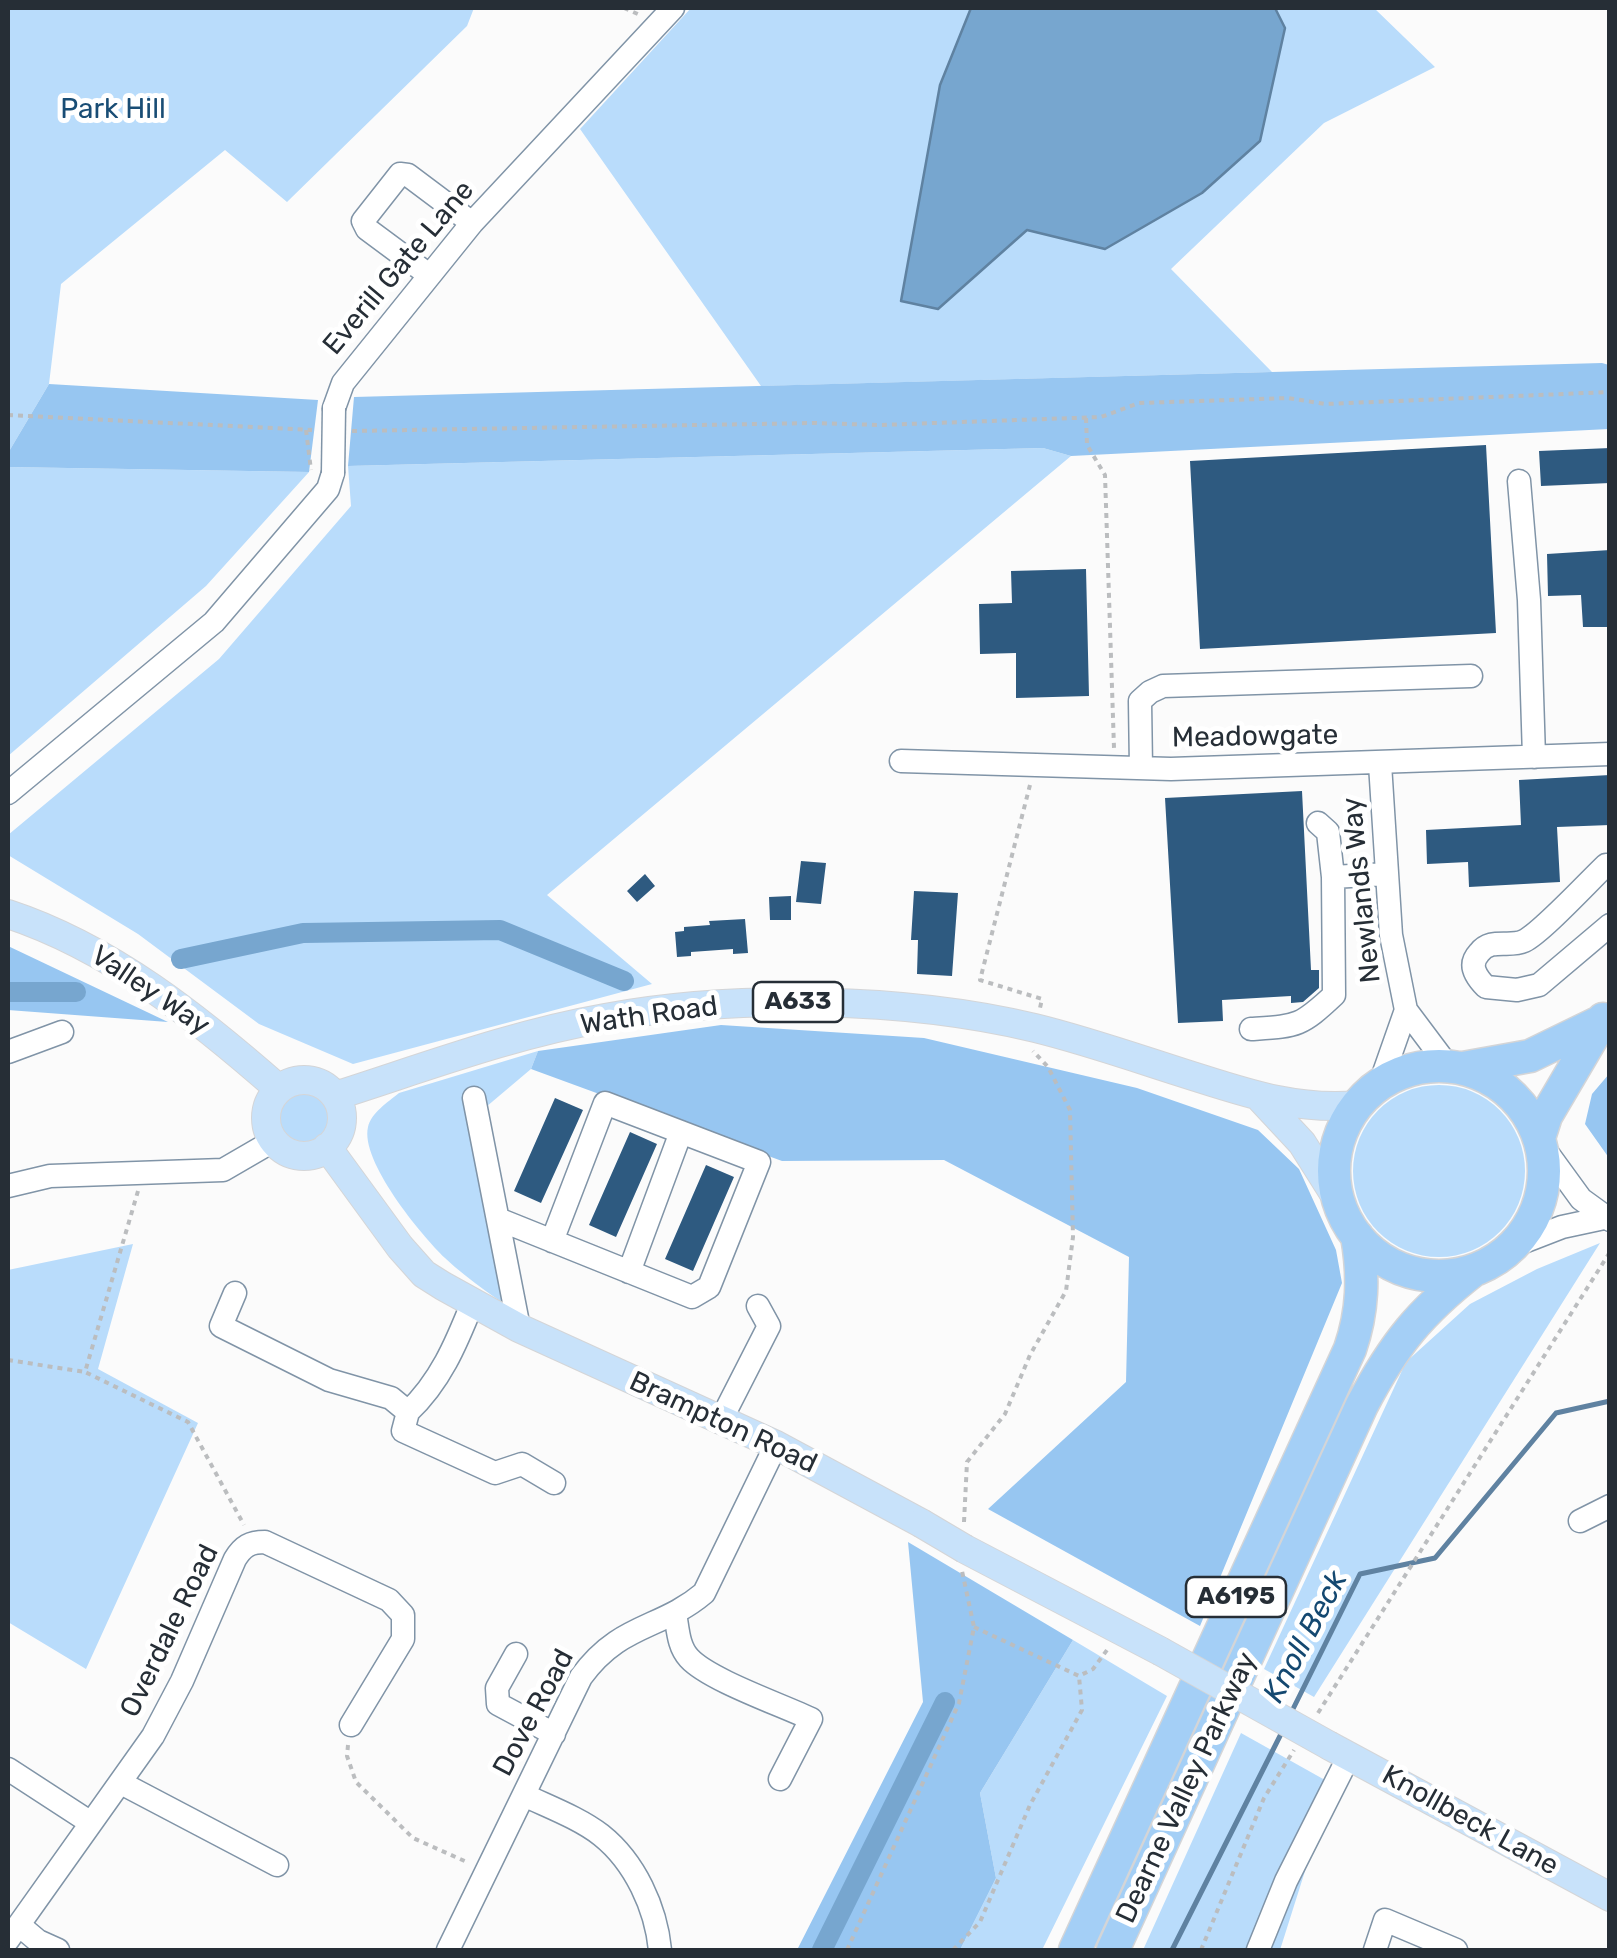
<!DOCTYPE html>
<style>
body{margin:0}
#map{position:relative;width:1617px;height:1958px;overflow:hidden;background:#fbfbfb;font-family:Rubik,sans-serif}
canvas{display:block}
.frame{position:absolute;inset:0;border:10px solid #262e36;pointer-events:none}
</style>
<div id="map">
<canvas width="1617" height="1958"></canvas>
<div class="frame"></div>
</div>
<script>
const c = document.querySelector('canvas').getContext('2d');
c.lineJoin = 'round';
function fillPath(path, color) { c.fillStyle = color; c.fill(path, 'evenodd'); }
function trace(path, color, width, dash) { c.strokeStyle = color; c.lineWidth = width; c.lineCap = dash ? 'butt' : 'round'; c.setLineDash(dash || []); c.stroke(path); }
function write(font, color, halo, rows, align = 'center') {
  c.font = font + ' Rubik,sans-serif'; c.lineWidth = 10; c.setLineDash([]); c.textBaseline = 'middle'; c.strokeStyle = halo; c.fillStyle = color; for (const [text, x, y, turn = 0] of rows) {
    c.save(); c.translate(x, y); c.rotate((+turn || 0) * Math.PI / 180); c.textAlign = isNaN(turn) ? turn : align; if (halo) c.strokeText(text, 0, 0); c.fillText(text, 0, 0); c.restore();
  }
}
const green = new Path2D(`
 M8 8H474L467 26 287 202 225 150 61 284 49 384 8 453Z
 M691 8H971L940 85 938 309 1027 230 1105 249 1285 28 1275 8H1374L1435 67 1324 123 1171 269 1272 372 761 386 580 129Z
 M1043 448 1071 456 547 895 652 984 353 1064 259 1024 138 934 8 855V835L219 659 351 506 348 466Z
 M8 467 309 472 206 586 8 756Z
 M538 1051 531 1069 486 1107 526 1320C500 1300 469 1281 445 1258 421 1235 360 1161 368 1127 371 1113 388 1102 399 1093Z
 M1353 1171a86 86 0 1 1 172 0a86 86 0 1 1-172 0Z
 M277 1117a26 26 0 1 1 52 0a26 26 0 1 1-52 0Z
 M1600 1243 1314 1697 1264 1669 1406 1362 1470 1304 1537 1269Z
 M133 1244 98 1369 198 1423 86 1669 8 1622V1270Z
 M1073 1640 1167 1696 1042 1950H960L996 1878 980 1793Z
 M1241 1733 1341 1789 1319 1827 1280 1950H1143Z`);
const forest = new Path2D(`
 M1602 363 1609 365V429L1071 456 1043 448 348 466 354 397Z
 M49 384 318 400 309 472 8 467V453Z
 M8 946 168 1022 8 1010Z
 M721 1025 924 1038 1137 1088 1258 1130 1299 1169 1336 1250 1342 1283 1200 1626 988 1509 1126 1382 1129 1257 944 1160 782 1161 531 1069 538 1051Z
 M1609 1074V1158L1585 1124 1592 1094Z
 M908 1542 1073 1640 980 1793 996 1878 960 1950H797L923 1702Z`);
const water = new Path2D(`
 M971 8H1275L1285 28 1260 141 1202 193 1105 249 1027 230 938 309 901 301 940 85Z`);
const stream = new Path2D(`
 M1290 1715 1360 1574 1435 1558 1556 1413 1610 1401
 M1172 1950 1283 1730`);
const canal = new Path2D(`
 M181 959 303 933 500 930 624 981
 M8 992H76
 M822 1950 945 1702`);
const building = new Path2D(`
 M1486 445 1496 633 1200 649 1190 461Z
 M1610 448V483L1541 486 1539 451Z
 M1610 550V627H1583L1581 595 1548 596 1547 554Z
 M1086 569 1089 696 1016 698V653L980 654 979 604 1012 603 1011 571Z
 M1610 775V825L1557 827 1560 882 1469 887 1468 862 1427 864 1426 830 1521 825 1519 780Z
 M1302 791 1311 970H1319V988L1303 1002 1291 1003V996L1222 1000 1223 1021 1178 1023 1165 798Z
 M801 861 826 863 821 904 796 902Z
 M645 874 655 886 637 902 627 891Z
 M914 891 958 893 952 976 917 974 918 940H911Z
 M791 896V920H770L769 897Z
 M745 919 748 953 733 954V949L691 952V956L677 957 675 932 684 931V927L710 925 709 921Z
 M555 1098 583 1110 541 1203 514 1191Z
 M630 1132 657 1144 616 1237 589 1225Z
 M706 1165 734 1177 693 1271 665 1259Z`);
const path = new Path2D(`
 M624 8 640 15
 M8 415 312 430
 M1086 418 1087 445 1105 475 1114 748
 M306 430 311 470
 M352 431 814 423 880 425 1101 417 1139 403 1288 398 1325 404 1610 392
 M1030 785 980 980 1042 999 1040 1008
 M138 1191 85 1372 188 1422 244 1525
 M8 1360 85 1372
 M964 1522 967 1462 1005 1414 1030 1355 1066 1291 1073 1237 1070 1110 1048 1067 1033 1051
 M974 1627 1079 1676 1093 1669 1107 1650
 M1318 1713 1610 1252
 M348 1745 347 1756 356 1782 413 1838 469 1863
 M847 1950 959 1703 974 1627 962 1571
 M953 1950 980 1922 1030 1805 1082 1710 1079 1676
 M1201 1950 1264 1798 1294 1750`);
const minor = new Path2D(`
 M429 275 367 229 363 221 400 174 408 175 472 223
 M334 408 343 383 472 223 673 8
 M1519 481 1529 600 1534 757
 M901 761 1171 769 1610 754
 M1380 764 1391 935 1406 1010 1448 1066
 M1141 768 1140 701 1150 692 1163 686 1471 676
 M8 793 214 622 328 489 333 473
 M1606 865C1589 881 1541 933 1524 941 1509 948 1491 937 1479 953 1468 965 1476 977 1486 987L1517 990 1539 985 1610 925
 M1333 877 1385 874
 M1251 1029C1297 1026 1300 1027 1334 995L1333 877 1328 832 1318 823
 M8 1052 62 1032
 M1380 1084 1406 1010
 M474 1098 519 1328
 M1541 1144 1581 1199 1610 1220
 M8 1186 50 1176 223 1170 273 1141
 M498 1219 692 1297 709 1287 759 1162 605 1103 552 1241
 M1513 1246 1562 1227 1604 1218
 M629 1272 681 1132
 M235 1293 221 1326 329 1380 391 1398 408 1412
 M408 1412 403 1431 495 1473 522 1464 554 1483
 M408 1412C440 1382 456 1344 472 1304
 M721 1420 769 1326 758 1306
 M1580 1521 1610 1506
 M675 1613C678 1629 678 1646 689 1658 709 1680 782 1705 811 1719L780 1779
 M516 1654 497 1688 498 1704 554 1734
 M8 1769 91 1823
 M121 1783 277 1865
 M524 1795C549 1807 579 1818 601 1835 635 1862 656 1908 660 1950
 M19 1925 38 1941 58 1950
 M8 1940 153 1736 182 1681 235 1559C243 1546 250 1542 265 1542L389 1600 403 1615V1639L351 1725
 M448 1950 581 1677C620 1623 660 1630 704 1593L776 1445
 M1258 1950 1286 1881 1349 1756
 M1375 1950 1385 1920 1456 1950`);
const major = new Path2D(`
 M8 914C111 948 198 1018 279 1089
 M266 1118a38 38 0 1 1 76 0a38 38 0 1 1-76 0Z
 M335 1096C423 1068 513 1034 605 1018 735 994 906 997 1035 1028 1084 1040 1133 1057 1180 1072 1241 1091 1293 1111 1358 1105
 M1261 1099 1302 1143 1338 1200
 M327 1147 400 1247 424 1274 443 1286 519 1328 776 1445 921 1523
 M965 1549 1160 1651
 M1330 1746 1610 1897`);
const highway = new Path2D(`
 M1334 1171a105 105 0 1 1 210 0a105 105 0 1 1-210 0Z
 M1463 1068 1530 1056 1600 1022
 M1539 1138 1546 1116 1603 1019
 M1075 1950 1350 1349C1363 1311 1364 1276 1357 1236
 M1113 1950 1362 1405C1394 1344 1420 1312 1474 1270`);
const minorBridge = new Path2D(`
 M333 473 334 408`);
const majorBridge = new Path2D(`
 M921 1523 965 1549
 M1160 1651 1330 1746`);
const shields = [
 [798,1002,90],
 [1236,1597,100]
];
const shieldNames = [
 ["A633",798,1002],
 ["A6195",1236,1597]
];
const parkNames = [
 ["Park Hill",113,110]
];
const streetNames = [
 ["Everill Gate Lane",399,268,-50],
 ["Meadowgate",1255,737,-1],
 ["Newlands Way",1362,890,-96],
 ["Valley Way",150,991,34],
 ["Wath Road",649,1016,-8],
 ["Brampton Road",723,1423,25],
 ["Overdale Road",170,1631,-64],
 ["Dove Road",534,1713,-62],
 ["Dearne Valley Parkway",1187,1788,-65],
 ["Knollbeck Lane",1470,1821,29]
];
const waterNames = [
 ["Knoll Beck",1306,1637,-62]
];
fillPath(green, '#b9dcfb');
fillPath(forest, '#97c6f1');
fillPath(water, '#77a6cf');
trace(water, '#5f82a1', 2.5);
trace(stream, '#5f82a1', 5);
trace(canal, '#77a6cf', 20);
fillPath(building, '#2e5a80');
trace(minor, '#8094a7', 25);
trace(major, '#d4d5d7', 30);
trace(highway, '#d4d5d7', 35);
trace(path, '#bbbdbf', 4, [5, 5]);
trace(minor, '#fff', 22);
trace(major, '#c8e2fa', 28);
trace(highway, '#a4cff6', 32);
trace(minorBridge, '#8094a7', 25, []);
trace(majorBridge, '#d4d5d7', 30, []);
trace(minorBridge, '#fff', 22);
trace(majorBridge, '#c8e2fa', 28);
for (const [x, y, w] of shields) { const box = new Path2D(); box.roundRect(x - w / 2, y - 20, w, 40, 8); c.fillStyle = '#fff'; c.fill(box); trace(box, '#262e36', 2.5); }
write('bold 25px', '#262e36', null, shieldNames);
write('28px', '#194d75', '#fff', parkNames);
write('28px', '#262e36', '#fff', streetNames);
write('italic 30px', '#144870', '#fff', waterNames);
</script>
